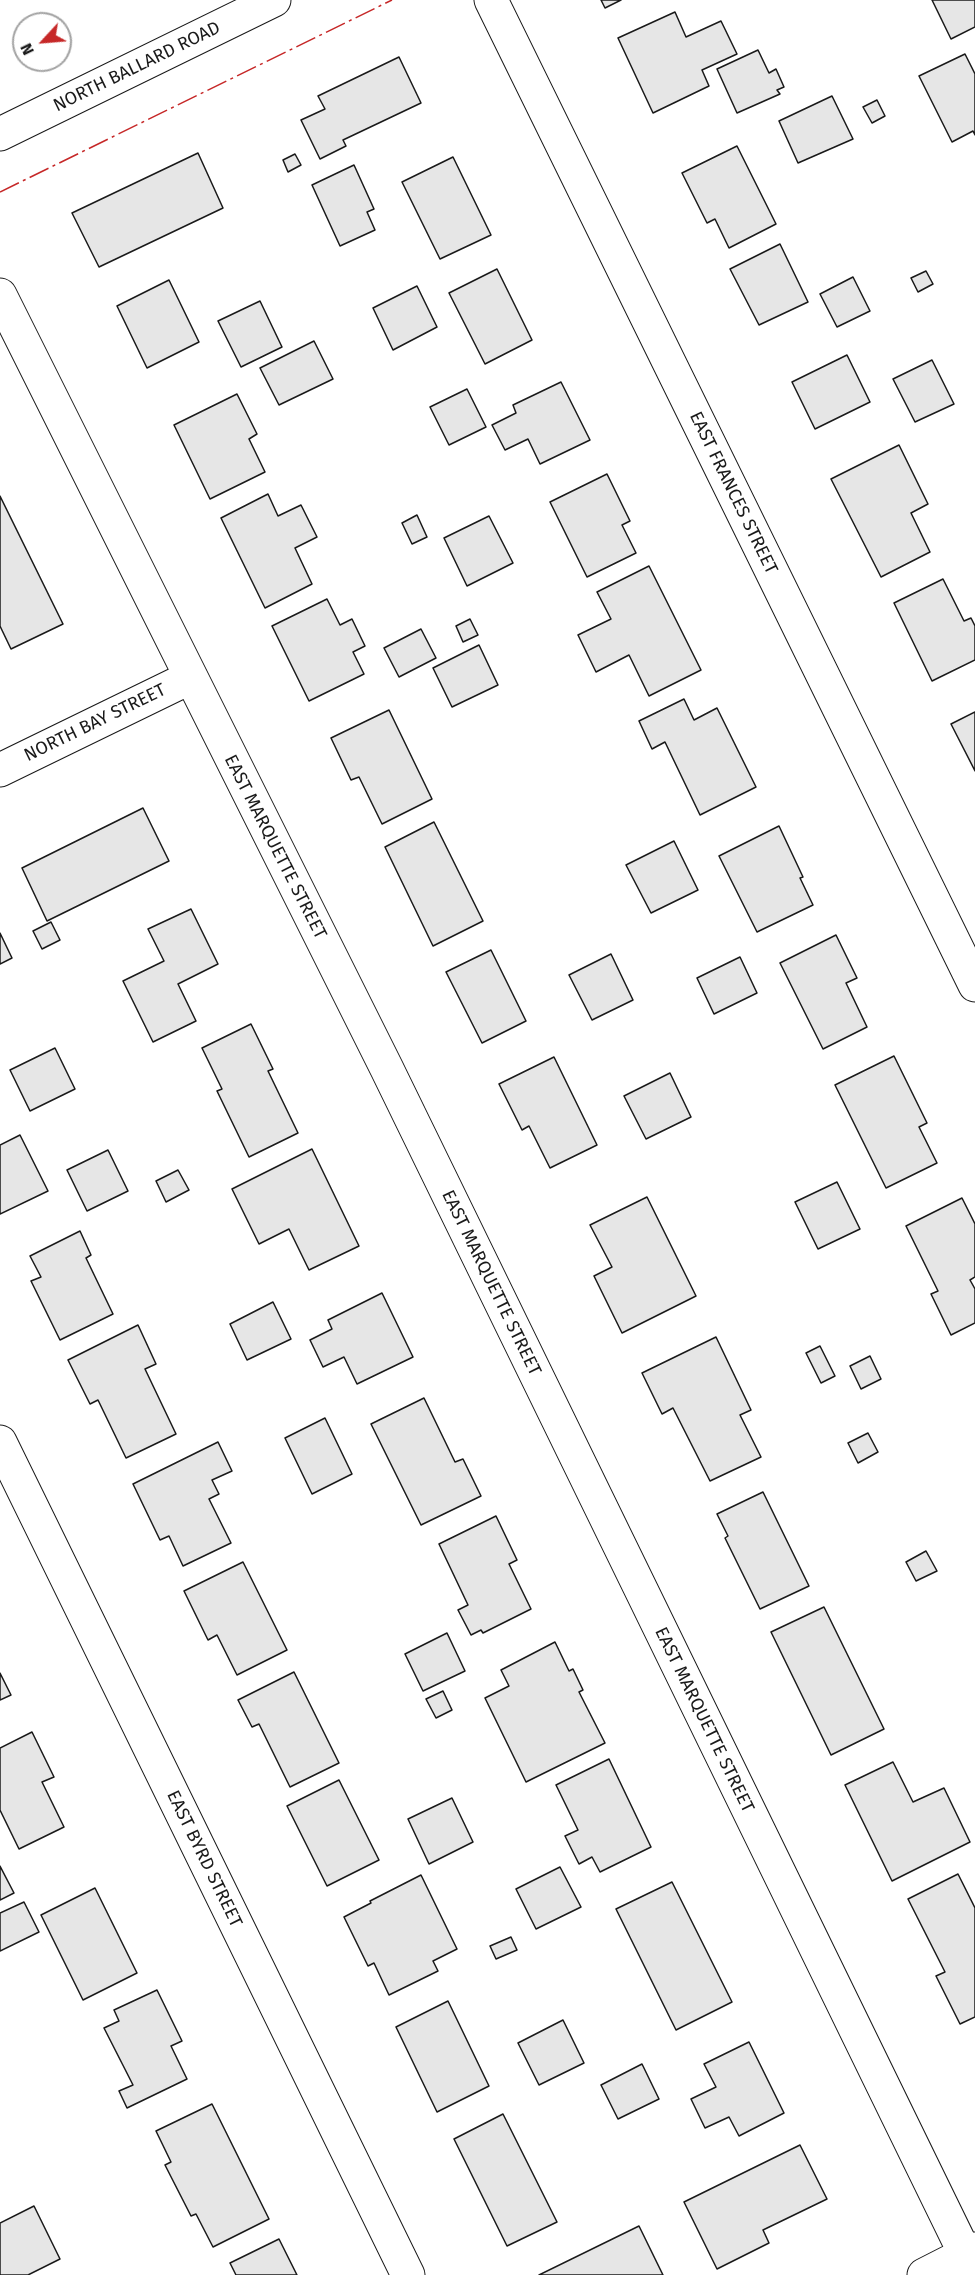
<!DOCTYPE html>
<style>
body{margin:0}
#map{position:relative;width:975px;height:2275px;overflow:hidden;background:#fff;font-family:"Fira Sans",sans-serif}
canvas{display:block}
.north{position:absolute;left:12px;top:12px;width:60px;height:60px;box-sizing:border-box;background:#fff;border:2px solid #a3a3a3;border-radius:50%;rotate:244deg;font-size:16px;font-weight:700;line-height:24px;text-align:center;color:#1a1a1a}
.north::after{content:'';display:block;margin:auto;width:21px;height:27px;background:#c62828;clip-path:polygon(50% 0,100% 100%,50% 72%,0 100%)}
</style>
<div id="map">
<canvas width="975" height="2275"></canvas>
<div class="north">N</div>
</div>
<script>
const c = document.querySelector('canvas').getContext('2d');
c.lineJoin = 'round';
function fillPath(path, color) { c.fillStyle = color; c.fill(path, 'evenodd'); }
function trace(path, color, width, dash) { c.strokeStyle = color; c.lineWidth = width; c.lineCap = dash ? 'butt' : 'round'; c.setLineDash(dash || []); c.stroke(path); }
function write(font, color, halo, rows, align = 'center') {
  c.font = font + ' "Fira Sans",sans-serif'; c.lineWidth = 4.5; c.setLineDash([]); c.textBaseline = 'middle'; c.strokeStyle = halo; c.fillStyle = color; for (const [text, x, y, turn = 0] of rows) {
    c.save(); c.translate(x, y); c.rotate((+turn || 0) * Math.PI / 180); c.textAlign = isNaN(turn) ? turn : align; if (halo) c.strokeText(text, 0, 0); c.fillText(text, 0, 0); c.restore();
  }
}
const building = new Path2D(`
 M601 0H621L605 8Z
 M932 0H975V27L951 39Z
 M675 12 686 37 721 21 737 54 702 70 709 86 653 113 618 38Z
 M758 50 769 73 776 69 784 87 777 90 780 94 737 113 717 69Z
 M965 54 975 74V135L973 131 952 142 919 76Z
 M399 57 421 103 343 140 346 146 320 159 301 120 325 109 318 96Z
 M832 96 853 139 798 163 779 121Z
 M877 100 885 116 872 123 863 107Z
 M737 146 776 224 729 248 715 219 707 223 682 173Z
 M198 153 223 208 99 267 72 213Z
 M295 154 301 165 288 172 283 160Z
 M453 157 491 235 440 259 402 182Z
 M354 165 374 209 367 212 375 230 340 246 312 185Z
 M780 244 808 302 759 325 730 269Z
 M497 269 532 340 485 364 449 293Z
 M926 271 933 284 918 292 911 278Z
 M853 277 870 311 837 327 820 294Z
 M169 280 199 342 147 368 117 306Z
 M417 286 437 327 393 350 373 308Z
 M260 301 282 347 241 367 218 321Z
 M314 341 333 379 279 405 260 368Z
 M847 355 870 402 815 429 792 382Z
 M932 360 954 404 915 422 893 379Z
 M561 382 590 440 540 464 528 439 505 450 492 425 516 413 513 405Z
 M467 389 486 427 449 445 430 407Z
 M237 394 257 434 249 439 265 472 210 499 174 425Z
 M899 445 928 504 911 513 930 552 881 577 831 479Z
 M607 474 630 521 622 525 636 553 587 577 550 502Z
 M268 494 278 516 301 505 317 537 295 548 312 584 265 608 221 518Z
 M0 496 63 624 11 649 0 626Z
 M417 515 427 537 412 544 402 523Z
 M489 516 513 563 467 586 444 538Z
 M649 566 701 670 649 696 629 655 596 672 578 635 611 619 597 592Z
 M943 579 964 621 971 618 975 626V660L932 681 894 603Z
 M327 599 340 625 352 619 365 646 353 652 364 674 309 701 272 626Z
 M470 619 478 635 463 642 456 626Z
 M421 629 436 658 399 677 384 648Z
 M479 645 498 685 452 707 433 668Z
 M684 699 694 720 717 708 756 787 700 815 665 742 652 749 639 721Z
 M389 710 432 799 382 824 359 777 351 780 331 738Z
 M975 712V771L951 724Z
 M143 808 169 861 47 921 22 868Z
 M434 822 483 921 433 946 385 847Z
 M779 826 803 877 800 878 813 905 757 932 719 856Z
 M674 841 698 890 651 913 626 865Z
 M191 909 218 964 178 984 196 1021 153 1042 123 981 164 961 148 929Z
 M51 922 60 940 42 949 33 931Z
 M0 933 12 958 0 964Z
 M836 935 857 978 846 983 867 1027 823 1049 780 963Z
 M491 950 526 1021 482 1043 446 972Z
 M611 954 633 1000 592 1020 569 975Z
 M740 957 757 993 714 1014 697 978Z
 M251 1024 273 1069 268 1071 298 1133 249 1157 217 1091 222 1089 202 1048Z
 M55 1048 75 1089 30 1111 10 1070Z
 M894 1056 927 1123 919 1127 937 1163 886 1188 835 1085Z
 M554 1057 597 1145 550 1168 529 1126 522 1130 499 1084Z
 M670 1073 691 1117 646 1139 624 1096Z
 M20 1135 48 1191 0 1214V1145Z
 M312 1149 359 1246 309 1270 289 1229 259 1244 232 1189Z
 M108 1150 128 1191 87 1211 67 1170Z
 M178 1170 189 1190 166 1202 156 1181Z
 M837 1182 860 1229 818 1249 795 1202Z
 M647 1197 696 1296 622 1333 594 1276 612 1267 590 1225Z
 M962 1198 975 1224V1277L970 1280 975 1289V1323L951 1335 931 1294 938 1291 906 1226Z
 M80 1231 91 1255 86 1258 113 1314 60 1340 31 1281 41 1277 30 1256Z
 M382 1293 413 1357 357 1384 344 1357 323 1367 310 1340 332 1329 328 1320Z
 M273 1302 291 1339 247 1360 230 1324Z
 M138 1325 156 1364 145 1369 176 1434 126 1458 98 1400 90 1404 68 1360Z
 M716 1337 751 1410 740 1415 761 1457 710 1481 673 1408 662 1414 642 1373Z
 M820 1346 835 1376 821 1383 806 1353Z
 M870 1356 881 1379 861 1389 850 1366Z
 M424 1398 455 1462 463 1459 481 1496 421 1525 371 1424Z
 M325 1418 352 1474 312 1494 285 1438Z
 M868 1433 878 1452 858 1463 848 1443Z
 M218 1442 232 1471 212 1480 219 1494 209 1499 231 1543 183 1566 169 1536 160 1540 133 1484Z
 M763 1492 809 1586 760 1609 725 1538 728 1536 717 1514Z
 M496 1516 517 1560 509 1564 531 1609 483 1633 481 1630 471 1635 458 1610 468 1605 439 1544Z
 M926 1551 937 1571 916 1581 906 1562Z
 M243 1562 287 1650 237 1675 217 1635 208 1640 184 1591Z
 M824 1607 884 1729 831 1755 771 1632Z
 M447 1633 465 1671 423 1691 405 1654Z
 M555 1642 569 1671 573 1669 583 1690 579 1692 605 1743 526 1782 485 1698 509 1686 501 1670Z
 M294 1672 339 1763 290 1787 259 1724 252 1727 238 1700Z
 M0 1673 11 1695 0 1700Z
 M443 1691 452 1710 436 1718 426 1699Z
 M32 1732 54 1777 42 1782 64 1827 19 1849 0 1810V1748Z
 M609 1759 651 1847 600 1872 592 1857 579 1864 565 1836 578 1830 556 1785Z
 M893 1762 913 1802 944 1788 970 1842 892 1881 845 1785Z
 M339 1780 379 1860 327 1886 287 1806Z
 M452 1798 473 1842 429 1864 408 1819Z
 M0 1866 14 1893 0 1900Z
 M560 1867 581 1907 536 1929 516 1889Z
 M958 1874 975 1908V2017L960 2024 936 1976 945 1972 908 1899Z
 M421 1875 457 1949 433 1961 438 1971 389 1995 374 1963 368 1966 344 1917 371 1903 370 1901Z
 M672 1882 732 2002 676 2030 616 1909Z
 M95 1888 137 1973 83 2000 41 1915Z
 M24 1902 39 1932 0 1951V1913Z
 M511 1937 517 1950 496 1959 490 1946Z
 M157 1990 182 2041 171 2046 187 2079 127 2108 119 2091 133 2085 104 2028 119 2021 114 2010Z
 M448 2001 489 2086 437 2112 396 2027Z
 M563 2020 584 2063 539 2085 518 2043Z
 M749 2042 784 2113 739 2136 729 2117 705 2128 691 2099 716 2087 704 2064Z
 M642 2064 659 2099 618 2119 601 2085Z
 M212 2104 269 2219 213 2247 196 2214 191 2216 165 2165 171 2162 156 2131Z
 M503 2114 557 2222 507 2246 454 2139Z
 M800 2145 827 2199 763 2230 769 2243 717 2269 684 2202Z
 M34 2206 60 2259 28 2275H0V2223Z
 M639 2226 663 2275H539Z
 M279 2239 297 2275H236L230 2263Z`);
const minor = new Path2D(`
 M491 0 975 985
 M0 295 387 1069 975 2274
 M0 770 191 677
 M0 1442 408 2275
 M924 2275 975 2249`);
const secondary = new Path2D(`
 M0 134 274 0`);
const power = new Path2D(`
 M0 192 392 0`);
const streetNames = [
 ["NORTH BALLARD ROAD",137,67,-26],
 ["EAST FRANCES STREET",733,493,64],
 ["NORTH BAY STREET",95,723,-26],
 ["EAST MARQUETTE STREET",275,847,63],
 ["EAST MARQUETTE STREET",491,1283,64],
 ["EAST MARQUETTE STREET",704,1720,64],
 ["EAST BYRD STREET",204,1859,64]
];
fillPath(building, '#e6e6e6');
trace(building, '#1a1a1a', 1.5);
trace(minor, '#1a1a1a', 35);
trace(secondary, '#1a1a1a', 35);
trace(minor, '#fff', 33);
trace(secondary, '#fff', 33);
trace(power, '#c62828', 1.5, [21, 4.5, 3, 4.5]);
write('18px', '#1a1a1a', '#fff', streetNames);
</script>
